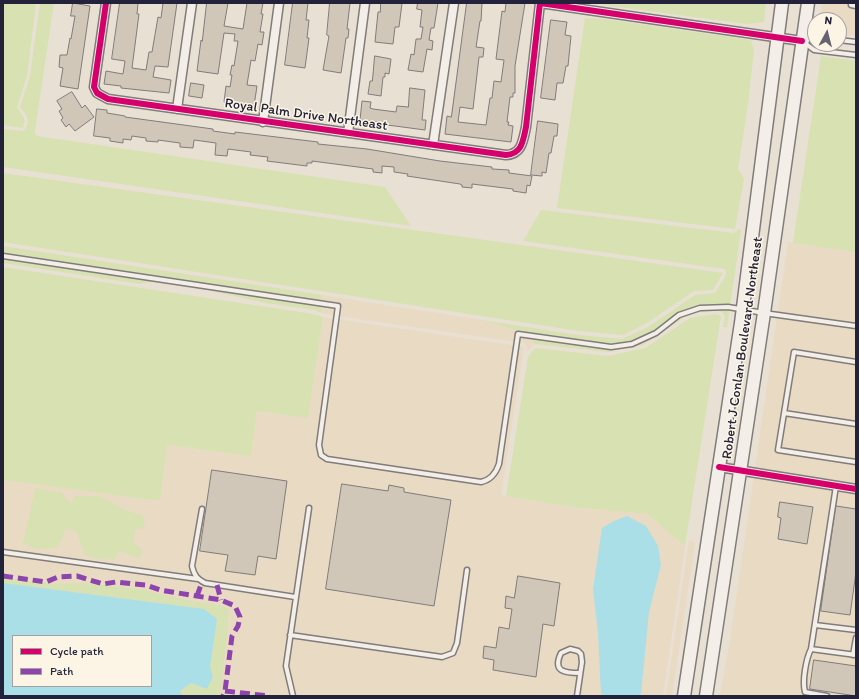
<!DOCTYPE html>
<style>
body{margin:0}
#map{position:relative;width:859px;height:699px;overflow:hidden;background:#e8e0d3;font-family:Itim,sans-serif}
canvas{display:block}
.frame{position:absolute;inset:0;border:4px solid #22223b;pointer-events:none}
.legend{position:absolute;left:12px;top:635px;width:140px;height:52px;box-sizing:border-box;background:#fcf5e5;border:1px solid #a5a1a1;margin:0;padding:5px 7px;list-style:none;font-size:12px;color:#22223b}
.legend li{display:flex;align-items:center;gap:8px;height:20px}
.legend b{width:20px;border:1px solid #a5a1a1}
.north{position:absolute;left:807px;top:12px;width:40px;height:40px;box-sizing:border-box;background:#fcf5e5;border:1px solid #a5a1a1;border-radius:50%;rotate:7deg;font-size:11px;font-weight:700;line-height:16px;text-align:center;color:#22223b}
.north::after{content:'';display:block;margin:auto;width:14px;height:18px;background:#676470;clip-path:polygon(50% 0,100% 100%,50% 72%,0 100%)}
</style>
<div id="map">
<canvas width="859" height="699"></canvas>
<div class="frame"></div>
<ul class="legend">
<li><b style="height:5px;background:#d6006c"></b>Cycle path</li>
<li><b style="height:5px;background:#8e44ad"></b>Path</li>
</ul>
<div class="north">N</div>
</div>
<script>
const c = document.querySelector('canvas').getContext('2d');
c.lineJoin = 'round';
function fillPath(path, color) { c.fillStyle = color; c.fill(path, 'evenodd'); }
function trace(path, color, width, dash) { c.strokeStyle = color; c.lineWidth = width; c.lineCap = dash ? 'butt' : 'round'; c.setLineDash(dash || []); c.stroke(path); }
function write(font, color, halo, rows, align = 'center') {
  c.font = font + ' Itim,sans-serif'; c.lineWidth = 3; c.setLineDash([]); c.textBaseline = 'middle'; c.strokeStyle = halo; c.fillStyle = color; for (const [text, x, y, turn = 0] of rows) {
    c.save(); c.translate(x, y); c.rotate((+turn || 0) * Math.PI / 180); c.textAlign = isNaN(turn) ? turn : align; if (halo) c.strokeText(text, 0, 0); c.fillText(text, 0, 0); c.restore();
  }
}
const built = new Path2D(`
 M822 3H856V36L839 33V20H820Z
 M788 242 856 252V696H720L730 640Z
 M322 295 482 320 531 335 534 344 526 353 527 346 524 343 324 314 321 313Z
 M323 317 524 347 501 495 572 507 647 514 685 546 663 696H3V480L160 501 167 445 251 456 257 411 308 418ZM13 636H151V686H13Z
 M689 540 695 543 672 696H666Z`);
const green = new Path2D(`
 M3 3H36L27 76 17 107 25 120 23 128 3 125Z
 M40 3H54L35 130V134L37 136 385 187 411 226 3 167V129L24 131C31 120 27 116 20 107L30 76Z
 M603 3H766L764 22 747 24 603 5Z
 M585 18 604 19 751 40 754 50 748 104 738 169 744 179 735 229 557 208Z
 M821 56 856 61V252L793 243Z
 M3 173 723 273 713 290 694 291 647 323 623 335 579 331 3 242Z
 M541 210 734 233 736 232 738 229 741 230 727 327H723L725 317 722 312 716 310 689 314 643 345 608 352 534 344 531 335 482 320 578 335 622 339 648 327 695 295 715 293 726 275V270L724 269 523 241Z
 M3 246 322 295 321 313 315 310 265 303 161 280 140 284 3 263Z
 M3 267 313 314 323 317 308 418 257 411 251 456 167 445 160 501 3 480Z
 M716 314 721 316 685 546 647 514 572 507 506 496 528 357 535 348 608 356 645 348 690 318Z
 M35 488 62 493 71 505 74 496H99L123 509 143 516 145 528 135 529 133 543 143 550 139 558 119 551 114 560 94 558 85 555 77 532 65 528 62 540 55 548 37 549 23 544Z
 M3 578 55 584 85 583 141 589 180 599 223 606 229 608 228 625 220 696H182L180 691 210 668 217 619 204 609 3 583Z`);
const water = new Path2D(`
 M627 516 646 526 658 546 661 565 649 612 641 694 637 696H609L601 694 598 633 593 589 602 528 614 521Z
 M3 583 204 609 217 619 210 667 213 677 207 689 191 683 180 691 182 696H3ZM13 636H151V686H13Z`);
const building = new Path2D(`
 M73 3 90 6 78 89 60 86 63 68 59 67 60 55H67L70 38 71 39 75 16H71Z
 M120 3H138L137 14H139L132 68 146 70 149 52H152L158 17 161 18 163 3H177L168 67 155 66 153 77 171 80 169 93 121 88V86L104 84 106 71 123 74 125 61 112 59Z
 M207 3H228L224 26 243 29 247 3H263L261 14H263L260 32H264L262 45 258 44 255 61 251 60 247 85 257 86 254 106 224 102 226 86 230 87 232 75H230L232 65 234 66 238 41H234L235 34 224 33 218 74 197 71 201 40 202 41Z
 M293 3H308L306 20H309L307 38H309L305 68 285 65Z
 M330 3H350L347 29H349L348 38H346L341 73 323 70 329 36 327 35Z
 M381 3H402L399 27H395L393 44 375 42 378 12H380Z
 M418 3H438L434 28H431L429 40 433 41 432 50 427 49 423 72 408 70 411 54 414 55 416 39H421L423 27H420L422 10 417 9Z
 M467 3H482L481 21H480L476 47 484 48 483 57H479L473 109 460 107 458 122 486 125 490 98H492L494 81 501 82 504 60 496 59 502 11 505 12 506 3H525L515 66V93H513V97H510L507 122H509L508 125 513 126 511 142 445 134 447 116 451 117Z
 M551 20 567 22 565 35 571 36 568 66H566L563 83H557L555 100 541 98Z
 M375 56 391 59 389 74 385 73V77H383L381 96 368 94 370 81H372Z
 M191 83 204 85 202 98 189 96Z
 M410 88 425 90 422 120H426L425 130 395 126 377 124 378 122 360 120 362 101 371 102 370 108 373 109 396 112 397 106 408 107Z
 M72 92 82 108 85 105 94 117 75 131 69 124 66 127 61 120 63 118 59 111 62 109 57 101Z
 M97 109 107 110V113L125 116V117L213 129V131L235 134V132L318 142V144L367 149 440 161 492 167V169L509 170V173L532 176 530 186 527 185 526 193 513 191V189L472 184V188L462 187V185L460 184 407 176 408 174 394 172V167L382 166V173L373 172V169L312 161V163H307V166L267 161 268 157 250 155 251 152 228 149 227 156 215 155 216 143 194 140 193 148 180 147V143L158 140V142L146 141V138L132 136 131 140 123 139V143L110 141V138L94 136Z
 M538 121 558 124 557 136H554L551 153H549L546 173 542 172V176L531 175Z
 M212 470 287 481 276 559 258 556 255 575 225 571 228 555 200 551Z
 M342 484 388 491 389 485 404 488V492L451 500 434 606 326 589Z
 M780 502 813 507 807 544 778 539 781 518 778 517Z
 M836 506 856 509V572L850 615 821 611Z
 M518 576 560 583 554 626 543 624 536 677 493 670 494 660 483 658 484 646 496 648 499 627 509 629 512 609 505 608 506 596 514 598Z
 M814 660 856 666V696L810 689Z`);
const lane = new Path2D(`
 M851 3V5L856 6
 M815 38 802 41 814 50 856 55
 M839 40 856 42
 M3 256 338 306 319 445 321 455 327 459 481 482C491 480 496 473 499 464L518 334 611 347 632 344 656 333 679 315 700 308 728 307 764 313 856 326
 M856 362 794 352 778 450 856 462
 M784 413 856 424
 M836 486 811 649 856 655
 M202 509 192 566C194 575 197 579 205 583L295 597
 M3 552 198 579
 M815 625 856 630
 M290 635 442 657 453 653 457 643 467 570
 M811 649C806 659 802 681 805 692L827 696
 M853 655 856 638
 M293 696 286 666 309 508
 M577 696 582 662 581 654 578 651 570 649 561 653C552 672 565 673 580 673`);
const street = new Path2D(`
 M106 3 94 87 97 93 108 99 506 155C522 154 523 141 526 127L540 3
 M540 3 802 41
 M177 109 192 3
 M263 122 279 3
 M348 133 365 3
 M433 145 454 3
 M719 467 856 489`);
const secondary = new Path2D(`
 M684 696 741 323 782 3
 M706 696 764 313 808 3`);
const quiet = new Path2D(`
 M3 576 46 582 58 577 77 576 103 584 116 582 146 585 160 590 221 600 235 606 240 617 238 626 232 636 225 691 223 696
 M217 585 221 600
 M197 596 202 582
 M225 691 269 696`);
const cycleway = new Path2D(`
 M106 3 94 87 97 93 108 99 506 155C522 154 523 141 526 127L540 3
 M540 3 802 41
 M719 467 856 489`);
const streetNames = [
 ["Royal Palm Drive Northeast",306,115,8],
 ["Robert J Conlan Boulevard Northeast",743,348,-82]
];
fillPath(built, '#e9dac4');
fillPath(green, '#d8e1b2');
fillPath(water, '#aadfe7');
fillPath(building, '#d1c7b9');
trace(building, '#807c7b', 1);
trace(lane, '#807c7b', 7);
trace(street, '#807c7b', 11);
trace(secondary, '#807c7b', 15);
trace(lane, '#f3efe8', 4);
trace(street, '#f3efe8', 8);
trace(secondary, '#f3efe8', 12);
trace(quiet, '#8e44ad', 5, [10, 5]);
trace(cycleway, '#d6006c', 6);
write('14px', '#22223b', '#fcf5e5', streetNames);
</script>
